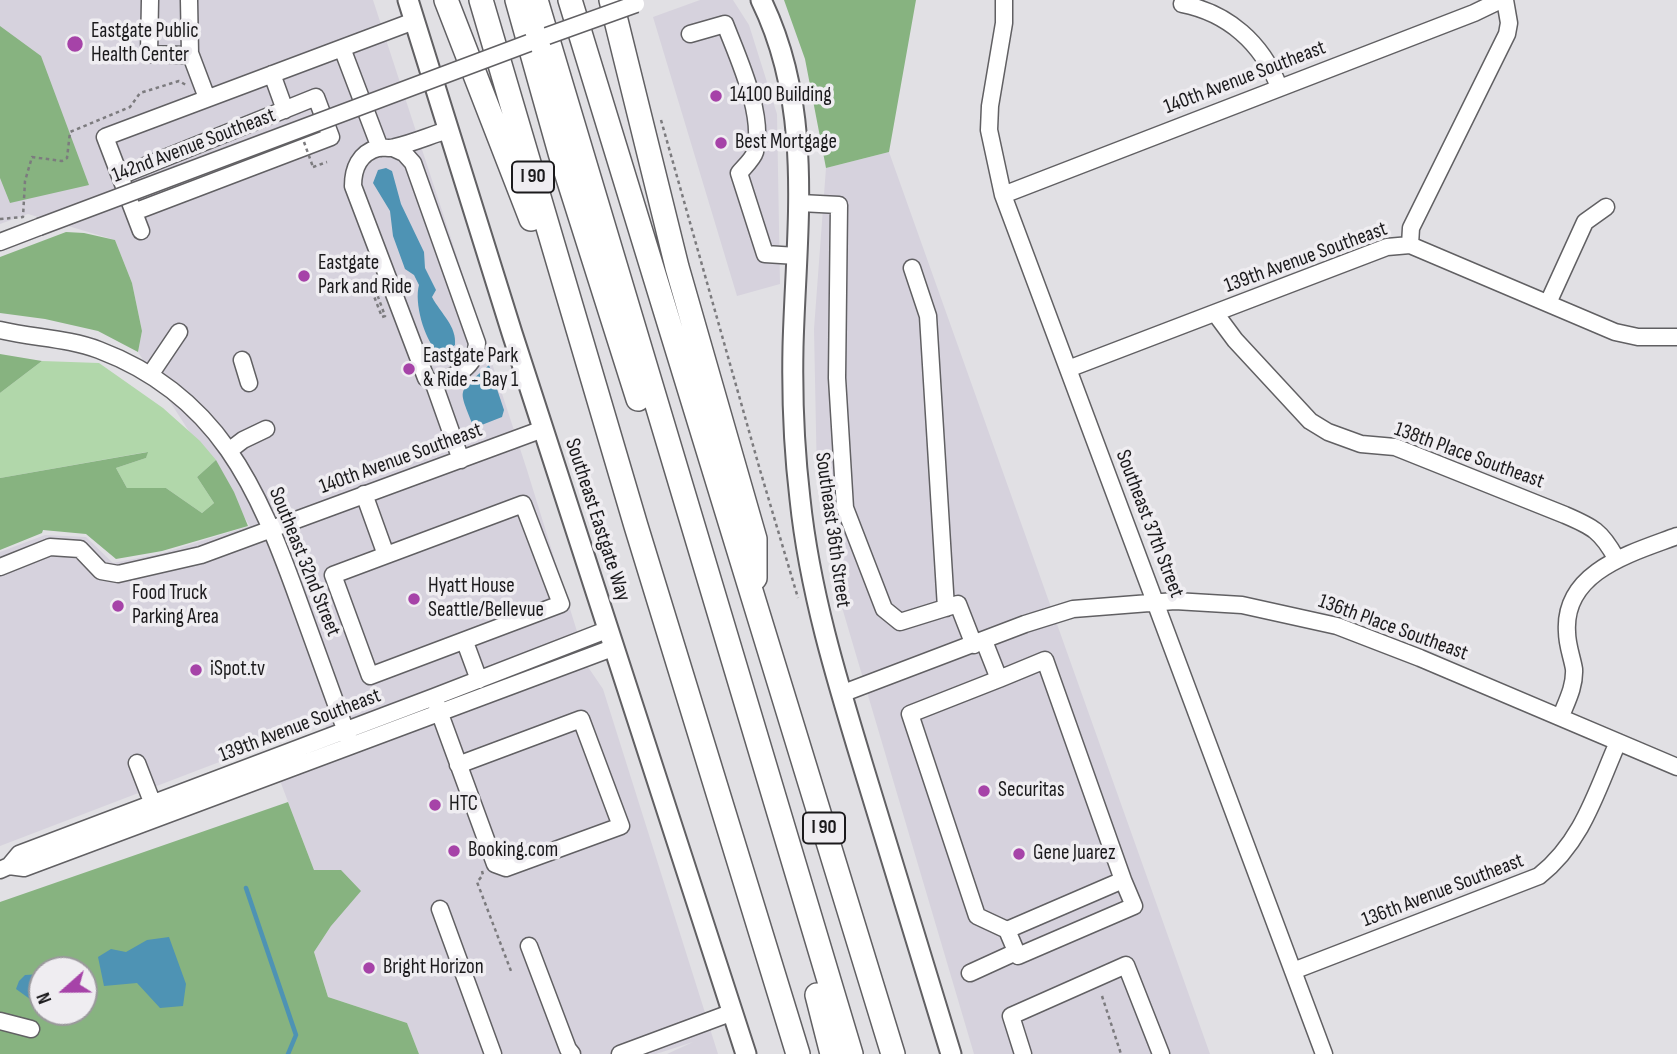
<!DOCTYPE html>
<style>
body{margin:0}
#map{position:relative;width:1677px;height:1054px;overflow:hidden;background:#e1e0e4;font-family:"Sofia Sans Condensed",sans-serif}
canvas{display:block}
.north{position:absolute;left:28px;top:956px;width:70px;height:70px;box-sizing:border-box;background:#efedf1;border:2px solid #9a999c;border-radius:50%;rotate:249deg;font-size:19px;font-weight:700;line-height:28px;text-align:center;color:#1b1a1c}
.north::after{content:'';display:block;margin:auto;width:24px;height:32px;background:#a643a8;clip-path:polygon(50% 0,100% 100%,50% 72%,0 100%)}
</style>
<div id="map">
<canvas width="1677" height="1054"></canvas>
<div class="north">N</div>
</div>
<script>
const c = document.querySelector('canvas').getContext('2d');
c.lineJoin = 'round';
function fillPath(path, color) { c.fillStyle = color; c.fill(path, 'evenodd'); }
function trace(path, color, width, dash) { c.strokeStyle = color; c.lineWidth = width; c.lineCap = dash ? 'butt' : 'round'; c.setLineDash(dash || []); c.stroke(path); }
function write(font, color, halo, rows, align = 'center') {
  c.font = font + ' "Sofia Sans Condensed",sans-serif'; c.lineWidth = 7; c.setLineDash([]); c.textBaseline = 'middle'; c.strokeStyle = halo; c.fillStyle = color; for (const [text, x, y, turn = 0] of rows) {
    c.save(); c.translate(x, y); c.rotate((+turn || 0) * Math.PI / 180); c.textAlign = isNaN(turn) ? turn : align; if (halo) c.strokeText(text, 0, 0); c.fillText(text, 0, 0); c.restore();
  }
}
const built = new Path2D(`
 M0 0H373L527 470 588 667 603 689 718 1054H667L693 1042 656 1054H419L407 1023 328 997 314 952 331 926 314 870 279 778 336 758 321 712 316 725 0 846V552L45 535 86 537 113 563 163 553 250 526 138 352 142 331 132 283 115 240 28 214 0 224Z
 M700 0H733L749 25 777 114 780 284 737 296 653 17Z
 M889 152 1210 1054H974L841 604 817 480 814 329 826 168Z`);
const green = new Path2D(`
 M42 361 99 363 163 408 200 441 216 460 197 477 214 503 202 513 166 488H127L116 468 146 458 147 452 0 478V393Z`);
const forest = new Path2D(`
 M784 0H916L889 152 826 168 805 59Z
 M0 26 41 56 89 185 10 203 0 178Z
 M66 232 84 233 115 240 132 283 142 331 138 352 98 331 45 319 0 313V257Z
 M0 354 42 361 0 393Z
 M148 452 146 458 116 468 127 488H166L202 513 214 503 197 477 216 460 234 492 248 526 162 551 116 559 86 534 43 530 42 533 0 550V478Z
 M288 802 314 870H341L361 891 331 926 314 952 328 997 407 1023 419 1054H0V902ZM42 970H84V1012H42Z`);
const water = new Path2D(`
 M386 168 392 171 401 204 424 252 425 268 436 290 432 297C441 314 457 326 455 345L448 350 437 351C424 339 414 302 419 285L414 275 405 269 393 236 390 211 373 183 378 170Z
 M489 365 504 410 502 417 474 428C458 386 456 395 489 365Z
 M169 937 186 984 183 1006 160 1008 137 983 104 986 98 957 111 949 126 952 147 940Z
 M77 961 91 976 89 995H84V970H59Z
 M42 974V999L34 1002 16 989 19 981 25 975Z`);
const stream = new Path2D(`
 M246 888 296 1035 288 1054`);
const path = new Path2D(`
 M661 120 760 470 798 598
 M313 167 327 162
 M0 219 23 217 25 181 32 157 62 161 67 158 70 132 130 107 140 93 179 81 186 85
 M372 291 382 317 385 316 377 294
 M482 871 483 875 477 882 511 971
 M1102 996 1121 1054`);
const minor = new Path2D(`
 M150 0 149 54 184 55 190 53 207 98
 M189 0 190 53
 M1004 0V23L990 106 989 130 1003 195 1324 1054
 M1182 4C1228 13 1262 43 1279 87
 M690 34 725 24C738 58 765 115 755 152 753 159 744 167 739 173L765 254 797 256
 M342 48 380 148
 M272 74 285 110
 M448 130C431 135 413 143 395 147 390 149 384 147 378 148 359 153 353 169 353 186L426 378 434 384 461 460
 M393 148 404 153 413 163 477 343C476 368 455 376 434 384
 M120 176 316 97 331 137 134 212
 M1003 195 1474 13 1501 0
 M800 203 839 205 837 378 845 508 884 609 900 622 958 604 974 645
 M141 231 105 137 414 21
 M0 242 39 227
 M1410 245 1411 228 1507 34 1509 23 1505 0
 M912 268 928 316 946 608
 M1548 303 1585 222 1606 207
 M1215 313 1235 340 1310 421 1328 432 1361 444 1395 447 1565 515C1593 527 1601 531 1616 558
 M0 330C33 338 68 338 99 350 218 395 258 488 298 599 315 646 332 693 349 740
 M242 360 249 383
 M1068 369 1387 247 1410 245 1615 332 1638 337H1677
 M150 375 179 332
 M230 450 243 440 266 429
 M364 494 386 555
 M523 504 561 604 370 676 333 575Z
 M0 567 50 547 80 549 101 571 118 574 201 555 543 429
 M984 641 999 679 910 714 977 916 1007 930 1018 956 1134 906 1123 880 1007 930
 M465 642 479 680
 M999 679 1045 660 1123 880
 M841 694 1025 624 1073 609 1175 601 1242 605 1337 626 1420 658 1677 767
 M436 703 495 864 506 868 621 826 581 719 458 765
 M1561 716C1567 701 1575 686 1574 669 1572 657 1567 645 1567 632 1563 571 1632 553 1677 536
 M137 763 156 812
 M9 866 19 854 434 697 609 629
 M0 870 9 866 24 868 615 647
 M440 909 493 1054
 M529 946 568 1049 572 1054
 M1293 971 1539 876C1583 841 1596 792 1618 742
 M970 973 1016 952
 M0 1021 31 1029
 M620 1054 733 1012
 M1023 1054 1011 1016 1126 965 1161 1054`);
const major = new Path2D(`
 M408 0 512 333 746 1054
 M761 0C815 110 796 230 793 347 792 397 794 449 800 499 810 595 839 687 867 779 895 870 923 962 951 1054`);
const highway = new Path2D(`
 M446 0 531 219
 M481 0 636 526 798 1054
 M517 0 560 153 638 399
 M536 0 851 1054
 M570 0 893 1054
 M611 0 677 267 755 539V578
 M817 995 832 1054`);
const pathBridge = new Path2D(`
 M304 142 313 167`);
const minorBridge = new Path2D(`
 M547 36 636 4
 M39 227 529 43`);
const markers = [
 [75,44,9,"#a643a8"],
 [716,96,7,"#a643a8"],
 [721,143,7,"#a643a8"],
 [304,276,7,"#a643a8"],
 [409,369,7,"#a643a8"],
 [414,599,7,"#a643a8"],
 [118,606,7,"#a643a8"],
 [196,670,7,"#a643a8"],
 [984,791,7,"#a643a8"],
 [435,805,7,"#a643a8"],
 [454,851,7,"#a643a8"],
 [1019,854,7,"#a643a8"],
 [369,968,7,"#a643a8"]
];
const shields = [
 [533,177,42],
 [824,828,42]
];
const shieldNames = [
 ["I 90",533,177],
 ["I 90",824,828]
];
const poiNames = [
 ["Eastgate Public",91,32],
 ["Health Center",91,56],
 ["14100 Building",730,96],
 ["Best Mortgage",735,143],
 ["Eastgate",318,264],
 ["Park and Ride",318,288],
 ["Eastgate Park",423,357],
 ["& Ride - Bay 1",423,381],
 ["Hyatt House",428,587],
 ["Seattle/Bellevue",428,611],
 ["Food Truck",132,594],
 ["Parking Area",132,618],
 ["iSpot.tv",210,670],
 ["Securitas",998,791],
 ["HTC",449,805],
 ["Booking.com",468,851],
 ["Gene Juarez",1033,854],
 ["Bright Horizon",383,968]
];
const streetNames = [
 ["140th Avenue Southeast",1245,78,-21],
 ["142nd Avenue Southeast",194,146,-21],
 ["139th Avenue Southeast",1306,258,-20],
 ["138th Place Southeast",1469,456,20],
 ["140th Avenue Southeast",401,459,-20],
 ["Southeast Eastgate Way",597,520,72],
 ["Southeast 37th Street",1149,524,69],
 ["Southeast 36th Street",832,530,82],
 ["Southeast 32nd Street",304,562,68],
 ["136th Place Southeast",1393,628,20],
 ["139th Avenue Southeast",300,726,-21],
 ["136th Avenue Southeast",1443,891,-21]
];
fillPath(built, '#d6d2dd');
fillPath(green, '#b1d7aa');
fillPath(forest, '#87b380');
fillPath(water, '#4e93b4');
trace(stream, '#4e93b4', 4.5);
trace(minor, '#616063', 19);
trace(major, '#616063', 23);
trace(highway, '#616063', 26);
trace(path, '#7c7b7e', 2.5, [3.5, 3.5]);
trace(minor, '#fff', 16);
trace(major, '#fff', 19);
trace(highway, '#fff', 23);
trace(minorBridge, '#616063', 19, []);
trace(pathBridge, '#7c7b7e', 2.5, [3.5, 3.5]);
trace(minorBridge, '#fff', 16);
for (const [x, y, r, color] of markers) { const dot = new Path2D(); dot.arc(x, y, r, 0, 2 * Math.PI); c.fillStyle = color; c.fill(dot); trace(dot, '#efedf1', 2.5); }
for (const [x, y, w] of shields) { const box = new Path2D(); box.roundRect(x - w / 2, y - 15.5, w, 31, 5); c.fillStyle = '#efedf1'; c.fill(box); trace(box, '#1b1a1c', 2); }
write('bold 19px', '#1b1a1c', null, shieldNames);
write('21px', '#1b1a1c', '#efedf1', poiNames, 'left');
write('21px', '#1b1a1c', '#efedf1', streetNames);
</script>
